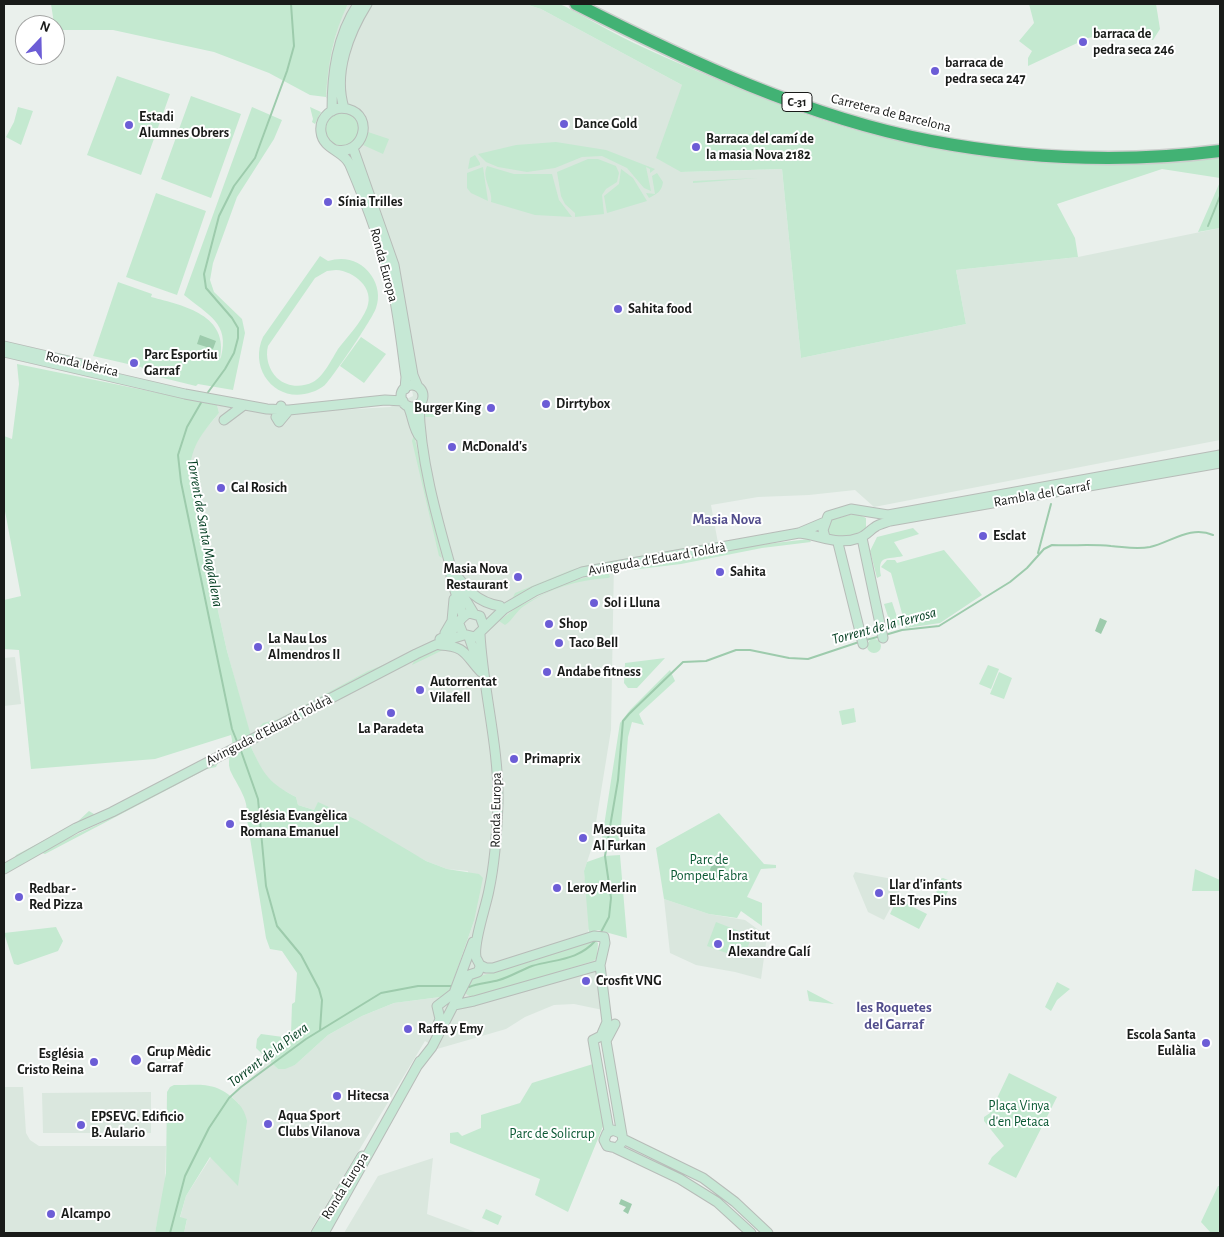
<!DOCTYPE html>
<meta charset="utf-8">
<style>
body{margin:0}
#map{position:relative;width:1224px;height:1237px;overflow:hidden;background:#eaf0ec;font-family:"Alegreya Sans",sans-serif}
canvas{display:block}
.frame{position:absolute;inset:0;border:5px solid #191b19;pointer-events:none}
.north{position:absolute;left:15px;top:15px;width:50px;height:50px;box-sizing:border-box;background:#fff;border:1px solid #a3a4a3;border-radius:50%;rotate:21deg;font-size:14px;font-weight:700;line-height:20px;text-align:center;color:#191b19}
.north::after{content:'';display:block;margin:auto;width:18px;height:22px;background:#6c5dd6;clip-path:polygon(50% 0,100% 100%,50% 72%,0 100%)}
</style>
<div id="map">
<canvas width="1224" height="1237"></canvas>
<div class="frame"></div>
<div class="north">N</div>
</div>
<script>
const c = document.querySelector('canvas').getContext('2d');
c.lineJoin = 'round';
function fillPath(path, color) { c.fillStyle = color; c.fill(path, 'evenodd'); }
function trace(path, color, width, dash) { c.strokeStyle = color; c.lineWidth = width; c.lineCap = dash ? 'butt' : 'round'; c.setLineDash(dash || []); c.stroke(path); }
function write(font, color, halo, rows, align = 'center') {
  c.font = font + ' "Alegreya Sans",sans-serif'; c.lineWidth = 4; c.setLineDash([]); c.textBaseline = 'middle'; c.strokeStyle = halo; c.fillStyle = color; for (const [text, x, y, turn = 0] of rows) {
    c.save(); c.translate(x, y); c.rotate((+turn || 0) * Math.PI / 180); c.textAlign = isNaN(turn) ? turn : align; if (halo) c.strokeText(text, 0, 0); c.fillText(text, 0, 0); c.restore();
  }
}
const built = new Path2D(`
 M348 4H525L541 9 682 85 681 172 782 169 801 358 966 324 956 270 1078 257 1220 228V440L874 507 855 490 809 495 758 497 711 505 718 543 614 562 611 730 592 847 584 871 590 927 588 931 600 971 603 1010 574 1004 554 1005 525 1017 506 1029 437 1049 425 1041 309 1233H184L187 1220 180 1218 186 1196 211 1157 238 1185 239 1104 232 1097 269 1060 278 1069 295 1065 328 1035 362 1016 394 1003 448 996 474 921 468 871 447 869 426 861 318 803 314 810 298 805 296 797 277 787 264 775 251 747 252 743 227 651 190 485 189 466 192 451 199 437 219 413 217 405 270 414 390 407 413 396 396 287 344 130 326 97 328 66 339 22Z
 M15 657 21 704 4 706V658Z
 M855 872 898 880 897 888 900 890 884 920 868 912 853 876Z
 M664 899 709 914 745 920 767 936 761 979 735 972 696 965 670 953Z
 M4 1087H23L26 1133 30 1140 39 1146H166L165 1186 155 1233H4Z
 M151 1092V1133H43L42 1093Z
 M433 1158 427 1214 478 1233H344L378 1176Z`);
const green = new Path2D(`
 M51 4H348C333 34 328 64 326 97L310 95 269 73 214 52 113 30H55Z
 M525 4C535 4 549 1 559 4 566 6 573 11 579 14 598 24 617 35 636 44 685 67 735 87 786 107 923 160 1075 171 1220 158V178L1162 169 1057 204 1075 238 1078 257 956 270 966 324 801 358 782 169 681 172 656 158 682 85 541 9Z
 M1029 4H1156L1160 29 1153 40 1121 32 1088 38 1028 66V58L1032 51 1019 41 1034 23Z
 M117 76 170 94 141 175 87 155Z
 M191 96 241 114 211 198 161 179Z
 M18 107 33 111 21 145 6 137 14 122Z
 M252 107 282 120 274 139 237 197 213 263 210 280 214 292 242 319 245 333 233 390 198 384 196 386 151 375 141 367 93 356 118 282 152 294 151 297C185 306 229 315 220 359L221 357C230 323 208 315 184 295Z
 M310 107 321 112 315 124 312 122 313 119Z
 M325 129a17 17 0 1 1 34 0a17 17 0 1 1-34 0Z
 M368 132 389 139 383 154 363 145Z
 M556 142 606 150 655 169 650 173V169L646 167 651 191 644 188 627 168 602 156 582 157 555 168 527 172 498 167 486 162 478 154 516 145Z
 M475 155 480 163V165L468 169 470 158Z
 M588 159H598L616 166 619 173 617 182 606 189 602 195 604 214 575 217V213L565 204 561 196 557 172Z
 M487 166 514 174H552L559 200 572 217 535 215 491 202C493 190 481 178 487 166Z
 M483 167 488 201 471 193 467 188V173Z
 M621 169 633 178 647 201 607 213 604 196 619 184Z
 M657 173 663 182C662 191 657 194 649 198L646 193 655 194 652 176Z
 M758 178 693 183V181Z
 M1220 182V228L1198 232Z
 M156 193 206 211 177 295 126 277Z
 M320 256 328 261C344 256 361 260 371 275 378 285 380 297 376 308 373 318 333 377 325 385 321 388 316 391 312 392 277 405 248 370 263 337ZM336 270C354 271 375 288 367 308 361 323 347 337 338 349 332 359 323 377 313 382 301 388 287 387 277 378 269 370 265 357 268 346L315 278 327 271Z
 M361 337 386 354 364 383 340 366Z
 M17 364 217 405 219 413C198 438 188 450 190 485L227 651 253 743 251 747C264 775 269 783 296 797L298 805 314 810 318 802 357 820 426 861 447 869 479 874 483 878 474 921 448 996 394 1003 362 1016 328 1035 295 1065 285 1069H278L256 1048 257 1039 261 1034 283 1037 291 1034 292 1004 295 1002 297 973 282 951 270 949 266 938 246 813C250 801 235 782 230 770 226 758 235 747 231 735L155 759 31 769 19 650 4 649V600L21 596 4 506V436L12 439 19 384Z
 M429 407 435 411 437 417H425L424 410Z
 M414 435 442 558 439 556 412 441Z
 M856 513 866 518V528C856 537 840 539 828 534L827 521Z
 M913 528 919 534 894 542 903 556C887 560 877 554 881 576L877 578 870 551 877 537Z
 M809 539 811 542 762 548 681 564 631 570 637 567 758 545Z
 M712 543V544L613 561Z
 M944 550 982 595 940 623 906 628 891 573 881 567 887 560H895L897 563Z
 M591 564 601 565 568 573 512 599 515 593 571 570Z
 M608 572 610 577 608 578C577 580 550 588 524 606 516 611 513 620 505 625L499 621 521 604 522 605 567 582Z
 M892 602 898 620H902L903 625 891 626 884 604Z
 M867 646a7 7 0 1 1 14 0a7 7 0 1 1-14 0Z
 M442 648 443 650 412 665C417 653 431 649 442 648Z
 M406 656 259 731 257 730 263 723 279 719 368 671Z
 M665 658 637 688H628L624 683 625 663Z
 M988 665 999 669 991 689 979 684Z
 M670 670 675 681 639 714 644 725 632 722 628 737 620 838 615 850 603 852 604 846 601 845 620 723 630 710Z
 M999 672 1012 678 1004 699 990 694Z
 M854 708 856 722 842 725 839 711Z
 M220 758 216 767 207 769 45 854 39 852 103 822Z
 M89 811 94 814 93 817 14 859 16 855 75 824Z
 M719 813 764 864 776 865V868L761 869 747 897 762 903V926L741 911 737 918 709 914 664 899 656 848Z
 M620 855 627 938 598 930 589 933 584 871 587 862 604 856Z
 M1195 869 1220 880V891H1192Z
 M943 878 953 882 940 906 934 881Z
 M897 899 927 914 919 929 890 914Z
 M716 922 752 936 743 959 707 946Z
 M56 927 63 941 58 951 18 965 14 964 4 933Z
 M595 940 598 943 597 958 593 961 472 998 465 993 471 979Z
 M1057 982 1070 989 1057 1000 1051 1011 1045 1007Z
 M807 990 834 1004 809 1001Z
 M593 1064 604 1124 568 1212 535 1195 540 1179 450 1143V1133L458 1132 462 1136 481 1128V1115L520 1103 532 1083Z
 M1009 1073 1057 1097 1016 1178 988 1164 992 1157 1004 1146 984 1121V1117L990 1113Z
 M174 1085C201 1085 216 1081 236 1101 242 1107 245 1112 247 1121L238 1186 210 1157 186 1196 180 1217 187 1219 184 1233H155L166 1173 167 1092 170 1087Z
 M1218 1186H1220V1233H1211L1201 1222Z
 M486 1209 502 1216 498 1225 482 1218Z`);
const water = new Path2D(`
 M200 335 216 341 213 349 197 344Z
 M1100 618 1107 621 1101 634 1095 631Z
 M710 871a8 8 0 1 1 16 0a8 8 0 1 1-16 0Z
 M621 1199 632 1204 628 1214 623 1211 626 1207 619 1204Z`);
const stream = new Path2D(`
 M1208 226 1220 196
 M206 395 225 369 234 353 238 338V328L232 318 206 288 204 274 219 216 234 186 255 158 287 71 294 46 291 4
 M202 401 187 427 178 455 181 482 232 729 238 744
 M1038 553 1051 504
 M885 635 902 630 939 626 1010 582 1027 568 1044 549 1052 545C1072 546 1091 544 1111 546 1125 547 1136 550 1150 547 1171 542 1191 525 1213 535
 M866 640 881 636
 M240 748 258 799 266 886 277 926 301 955 319 989 322 1000 320 1030
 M600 934 609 917 611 898 605 856 618 780 623 721 629 714 683 662 706 661 736 650H750L789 658 808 659 859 642
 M469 987C479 983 489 983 499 980 510 977 521 970 532 966 555 959 578 961 596 940
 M170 1233 185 1176 209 1128 229 1098 241 1087 306 1039 381 993 418 986H451`);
const secondary = new Path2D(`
 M344 108C333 73 349 33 367 4
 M332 111C332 73 337 36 358 4
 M353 148 394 265 413 375 418 387
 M336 150C363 156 375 116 348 109 333 105 319 117 321 132 323 150 344 150 350 165 367 205 383 248 393 291 399 319 402 348 406 377L405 389
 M4 346 86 365
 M4 352 185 394 267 409 289 410 385 400 403 401
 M401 396a11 11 0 1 1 22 0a11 11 0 1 1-22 0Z
 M419 404C420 458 436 515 451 568V578L463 616
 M281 406 276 417 279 422 289 410
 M408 406C413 416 413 429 420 437
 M224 420 244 405
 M799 533C821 535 837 546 859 538 866 536 870 530 875 527 879 524 885 523 890 521L1220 463
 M825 537 823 530 828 516 851 509 888 515 1220 455
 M862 538 883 638
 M838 543 863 644
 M451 568C465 587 475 602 500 606
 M459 589 473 612
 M459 624 463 634 475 637 504 609 535 591 582 572 799 533 825 522
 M445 633 452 621 454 599
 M469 637 477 660
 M440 639C456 633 457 618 469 613L480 616 484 627
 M440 645C466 646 465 655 481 672
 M4 869 76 828 112 812 416 654 444 641 464 635
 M480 965 486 968H493L594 936 604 937 605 943 600 965 607 1022 601 1036 593 1040 609 1131
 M454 1005 474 1001 600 965
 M615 1024 606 1041 623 1141 617 1148 607 1146 604 1140 607 1133 613 1130 620 1133
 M435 1031 440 1019 437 1006 454 993 473 942
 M418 1065 432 1047 469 975 478 972 480 967C480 962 477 961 476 957 473 942 486 907 489 890 495 862 497 832 498 803 499 746 483 690 480 634
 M623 1139 703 1178 735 1202 768 1233
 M615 1148 680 1179 717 1202 751 1233
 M316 1233 362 1156
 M324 1233 420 1061`);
const highway = new Path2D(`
 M576 4C688 61 806 117 931 141 1026 159 1124 163 1220 151`);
const markers = [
 [1083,42,5,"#6c5dd6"],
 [935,71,5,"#6c5dd6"],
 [564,124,5,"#6c5dd6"],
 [129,125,5,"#6c5dd6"],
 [696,147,5,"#6c5dd6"],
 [328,202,5,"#6c5dd6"],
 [618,309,5,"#6c5dd6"],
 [134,363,5,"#6c5dd6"],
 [546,404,5,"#6c5dd6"],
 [491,408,5,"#6c5dd6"],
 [452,447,5,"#6c5dd6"],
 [221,488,5,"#6c5dd6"],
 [983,536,5,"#6c5dd6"],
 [720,572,5,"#6c5dd6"],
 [518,577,5,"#6c5dd6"],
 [594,603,5,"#6c5dd6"],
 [549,624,5,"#6c5dd6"],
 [559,643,5,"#6c5dd6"],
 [258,647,5,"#6c5dd6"],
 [547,672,5,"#6c5dd6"],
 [420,690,5,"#6c5dd6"],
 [391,713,5,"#6c5dd6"],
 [514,759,5,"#6c5dd6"],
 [230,824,5,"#6c5dd6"],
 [583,838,5,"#6c5dd6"],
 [557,888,5,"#6c5dd6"],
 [879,893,5,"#6c5dd6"],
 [19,897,5,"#6c5dd6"],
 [718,944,5,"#6c5dd6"],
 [586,981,5,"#6c5dd6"],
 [408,1029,5,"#6c5dd6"],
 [1206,1043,5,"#6c5dd6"],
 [136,1060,6,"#6c5dd6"],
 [94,1062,5,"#6c5dd6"],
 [337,1096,5,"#6c5dd6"],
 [268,1124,5,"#6c5dd6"],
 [81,1125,5,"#6c5dd6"],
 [51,1214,5,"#6c5dd6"]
];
const shields = [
 [797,102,30]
];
const shieldNames = [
 ["C-31",797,102]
];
const poiNames = [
 ["barraca de",1093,34],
 ["pedra seca 246",1093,50],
 ["barraca de",945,63],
 ["pedra seca 247",945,79],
 ["Estadi",139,117],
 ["Alumnes Obrers",139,133],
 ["Dance Gold",574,124],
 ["Barraca del camí de",706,139],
 ["la masia Nova 2182",706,155],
 ["Sínia Trilles",338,202],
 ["Sahita food",628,309],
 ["Parc Esportiu",144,355],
 ["Garraf",144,371],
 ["Dirrtybox",556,404],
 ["Burger King",481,408,"right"],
 ["McDonald's",462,447],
 ["Cal Rosich",231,488],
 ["Esclat",993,536],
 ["Masia Nova",508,569,"right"],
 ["Restaurant",508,585,"right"],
 ["Sahita",730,572],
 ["Sol i Lluna",604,603],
 ["Shop",559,624],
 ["La Nau Los",268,639],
 ["Almendros II",268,655],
 ["Taco Bell",569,643],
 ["Andabe fitness",557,672],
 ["Autorrentat",430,682],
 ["Vilafell",430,698],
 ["La Paradeta",391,729,"center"],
 ["Primaprix",524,759],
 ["Església Evangèlica",240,816],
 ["Romana Emanuel",240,832],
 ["Mesquita",593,830],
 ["Al Furkan",593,846],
 ["Llar d'infants",889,885],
 ["Els Tres Pins",889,901],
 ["Leroy Merlin",567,888],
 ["Redbar -",29,889],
 ["Red Pizza",29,905],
 ["Institut",728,936],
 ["Alexandre Galí",728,952],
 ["Crosfit VNG",596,981],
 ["Raffa y Emy",418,1029],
 ["Escola Santa",1196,1035,"right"],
 ["Eulàlia",1196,1051,"right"],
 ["Grup Mèdic",147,1052],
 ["Garraf",147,1068],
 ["Església",84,1054,"right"],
 ["Cristo Reina",84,1070,"right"],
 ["Hitecsa",347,1096],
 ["Aqua Sport",278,1116],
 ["Clubs Vilanova",278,1132],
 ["EPSEVG. Edificio",91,1117],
 ["B. Aulario",91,1133],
 ["Alcampo",61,1214]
];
const streetNames = [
 ["Carretera de Barcelona",891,113,14],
 ["Ronda Europa",384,265,75],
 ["Ronda Ibèrica",82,364,13],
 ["Rambla del Garraf",1042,494,-10],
 ["Avinguda d'Eduard Toldrà",657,559,-10],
 ["Avinguda d'Eduard Toldrà",269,730,-27],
 ["Ronda Europa",496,810,-89],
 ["Ronda Europa",345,1186,-58]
];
const parkNames = [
 ["Parc de",709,860],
 ["Pompeu Fabra",709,876],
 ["Plaça Vinya",1019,1106],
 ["d'en Petaca",1019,1122],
 ["Parc de Solicrup",552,1134]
];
const neighbourhoodNames = [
 ["Masia Nova",727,519],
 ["les Roquetes",894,1007],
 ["del Garraf",894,1024]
];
const waterNames = [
 ["Torrent de Santa Magdalena",205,533,80],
 ["Torrent de la Terrosa",884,626,-15],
 ["Torrent de la Piera",268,1055,-37]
];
fillPath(built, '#dae7de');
fillPath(green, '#c4e9d0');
fillPath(water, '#9dcbac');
trace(stream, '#9dcbac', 2);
trace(secondary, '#b7bcb8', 11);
trace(highway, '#cccdcc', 15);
trace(secondary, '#c6e8d5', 9);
trace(highway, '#42b274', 12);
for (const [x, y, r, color] of markers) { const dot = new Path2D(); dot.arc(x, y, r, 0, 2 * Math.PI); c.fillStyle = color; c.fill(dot); trace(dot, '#fff', 2); }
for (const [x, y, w] of shields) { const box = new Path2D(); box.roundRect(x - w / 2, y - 9.5, w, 19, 4); c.fillStyle = '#fff'; c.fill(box); trace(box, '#191b19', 1); }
write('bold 12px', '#191b19', null, shieldNames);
write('bold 14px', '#191b19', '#fff', poiNames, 'left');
write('14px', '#191b19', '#fff', streetNames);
write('14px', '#0b5934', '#fff', parkNames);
write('bold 15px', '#524e8d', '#fff', neighbourhoodNames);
write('italic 15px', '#033e21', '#fff', waterNames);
</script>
